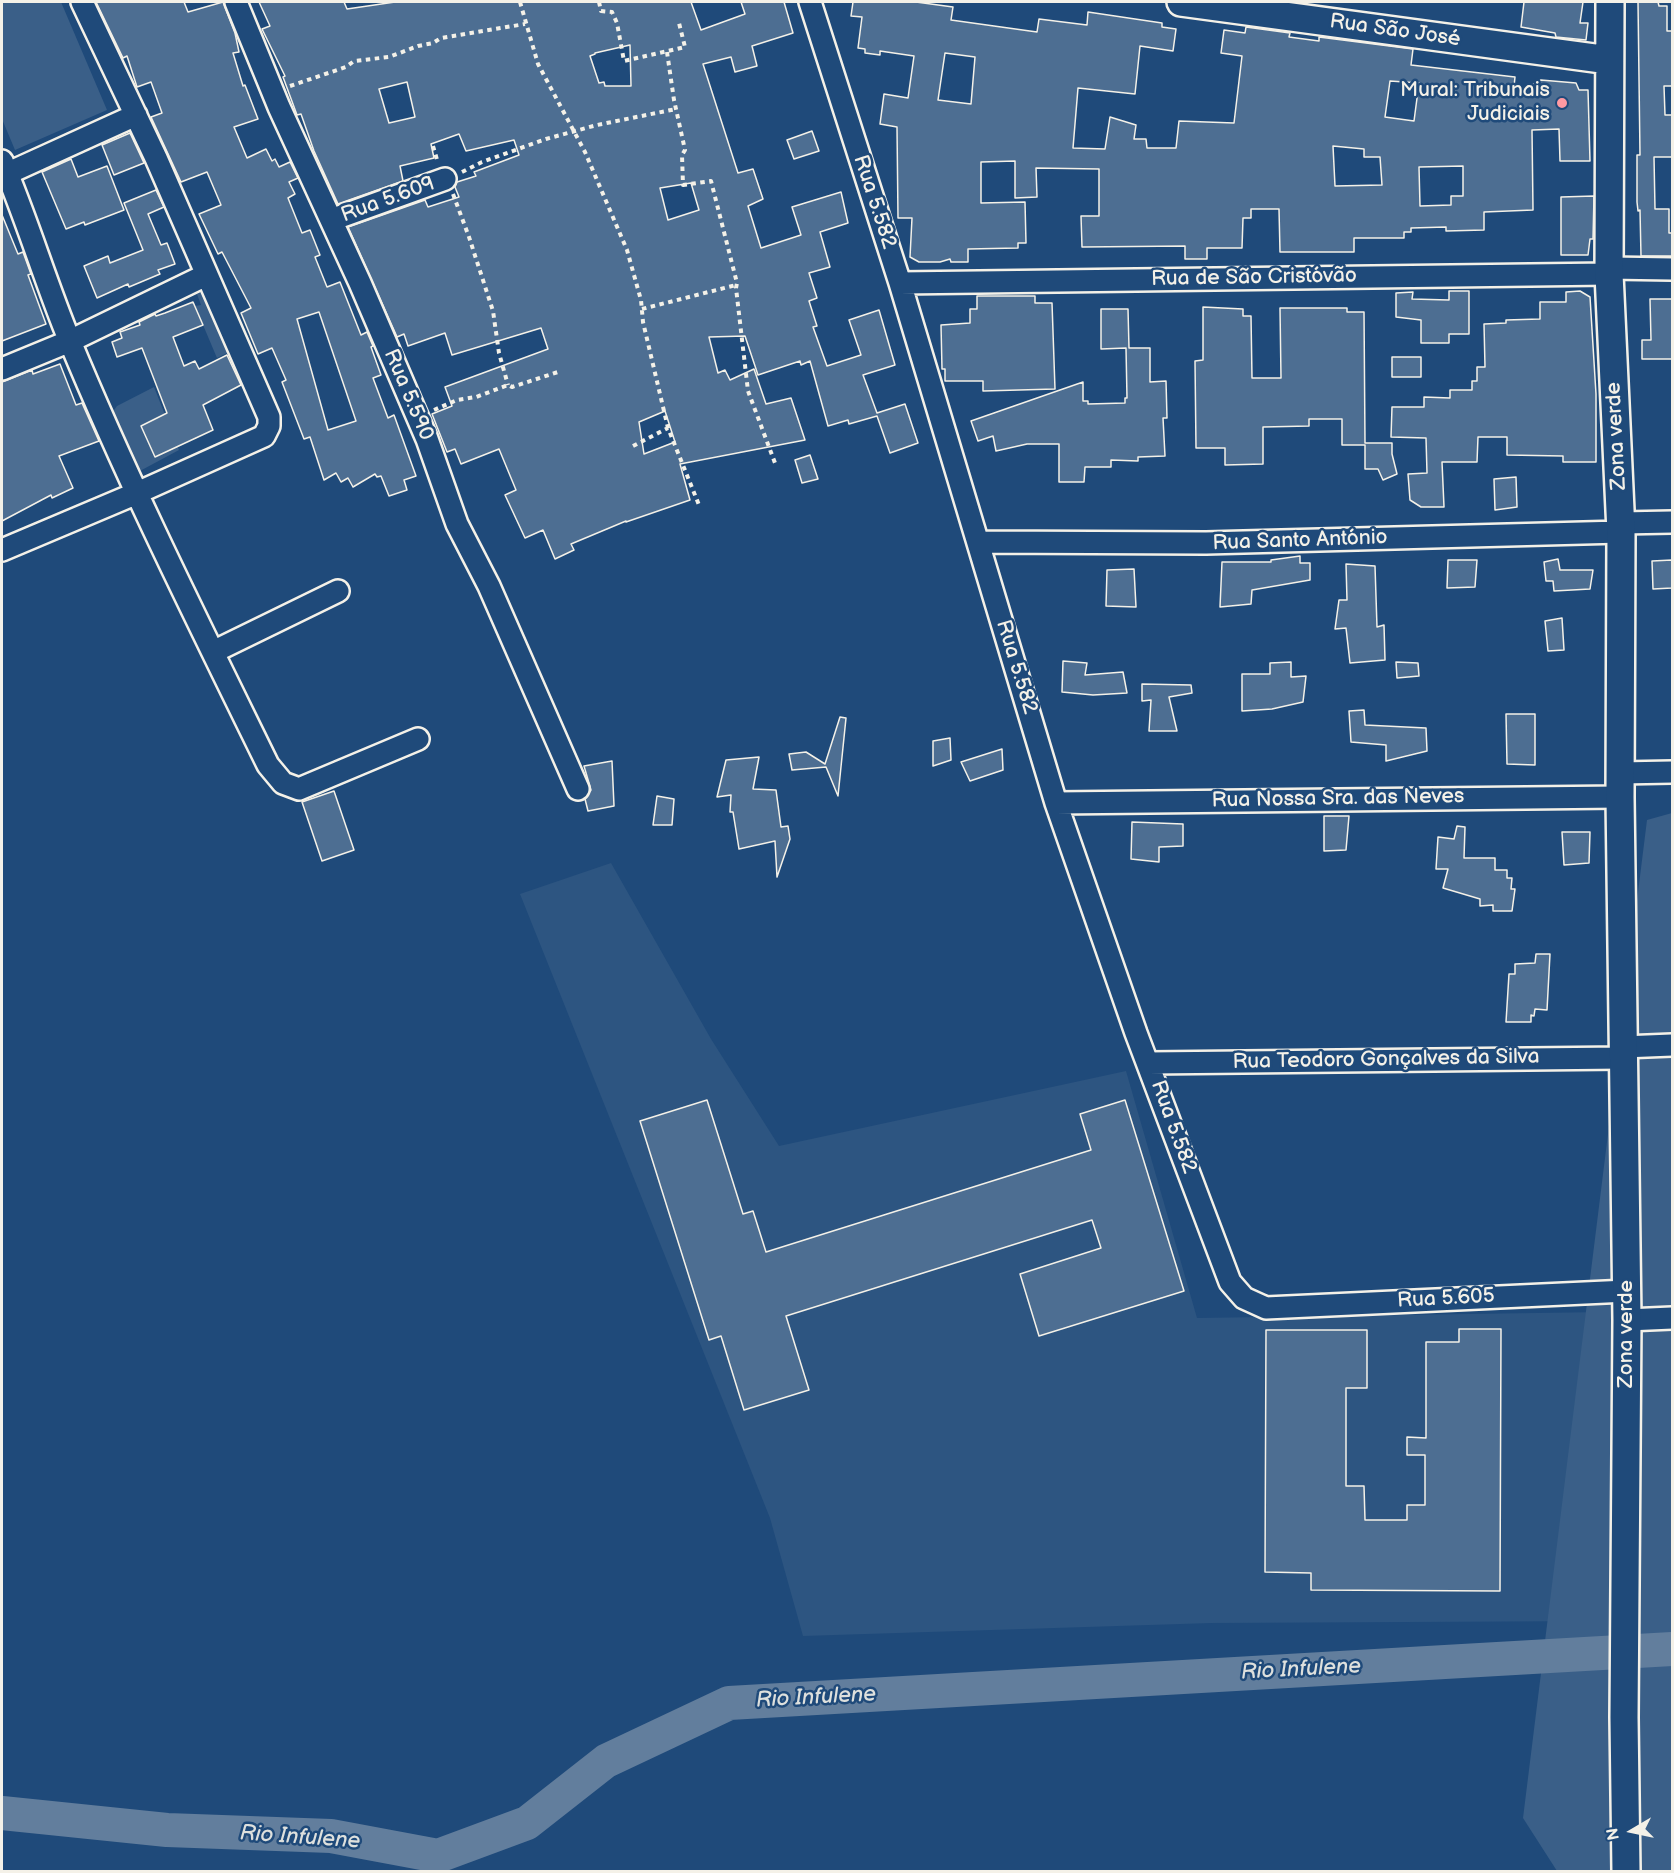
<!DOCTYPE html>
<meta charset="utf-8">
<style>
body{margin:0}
#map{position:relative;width:1674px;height:1873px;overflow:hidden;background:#1f4a7a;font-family:"Balsamiq Sans",sans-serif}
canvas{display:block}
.frame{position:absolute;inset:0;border:3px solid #f4f1e8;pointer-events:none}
.north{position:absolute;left:1602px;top:1801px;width:60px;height:60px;-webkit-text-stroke:4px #1f4a7a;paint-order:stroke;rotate:261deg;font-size:16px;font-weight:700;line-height:24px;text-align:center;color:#f4f1e8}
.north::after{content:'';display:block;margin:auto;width:21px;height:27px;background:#f4f1e8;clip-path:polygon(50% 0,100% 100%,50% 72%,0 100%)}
</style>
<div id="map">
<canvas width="1674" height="1873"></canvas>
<div class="frame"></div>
<div class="north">N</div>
</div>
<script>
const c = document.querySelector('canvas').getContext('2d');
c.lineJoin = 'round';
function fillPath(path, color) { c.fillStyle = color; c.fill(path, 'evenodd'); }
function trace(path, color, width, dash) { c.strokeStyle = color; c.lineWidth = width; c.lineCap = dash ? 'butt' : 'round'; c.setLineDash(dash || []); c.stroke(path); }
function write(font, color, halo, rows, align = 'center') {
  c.font = font + ' "Balsamiq Sans",sans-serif'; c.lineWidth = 5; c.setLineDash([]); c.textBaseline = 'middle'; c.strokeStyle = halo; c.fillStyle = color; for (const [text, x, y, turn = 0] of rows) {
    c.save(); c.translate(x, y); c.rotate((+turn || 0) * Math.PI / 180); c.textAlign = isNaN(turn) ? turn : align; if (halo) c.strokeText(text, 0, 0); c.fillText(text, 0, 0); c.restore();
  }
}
const built = new Path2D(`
 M611 863 711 1039 779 1146 1126 1071 1197 1318 1604 1312 1607 1621 1212 1623 803 1636 770 1518 520 894Z`);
const green = new Path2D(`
 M2 2H61L107 110 15 150 2 119Z
 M207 291 235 349 217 358 195 306 201 305 197 294Z
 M154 387 179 450 138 472 110 416 117 406Z
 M1672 813V1871H1557L1523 1818 1647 820Z`);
const river = new Path2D(`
 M2 1813 167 1830 331 1836 438 1856 527 1823 606 1761 729 1703 1672 1649`);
const building = new Path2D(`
 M96 2H184L188 12 223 2 235 33 239 52 233 53 243 86 245 85 258 119 234 127 247 158 266 149 272 161 275 159 279 167 290 162 298 178 289 182 295 194 288 198 302 233 310 230 320 255 315 257 327 287 340 282 361 335 367 332 373 346 371 347 381 375 373 378 388 418 394 415 416 476 404 480 407 490 389 496 381 476 377 477 375 474 353 487 348 478 341 482 336 473 324 480 310 437 304 439 282 382 286 380 272 348 258 354 241 313 251 308 222 252 218 254 199 214 221 205 207 172 181 182 151 117 162 113 151 82 137 87 127 56 123 58ZM319 312 356 421 328 430 297 319Z
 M259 2H344L347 9 395 2H691L701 30 745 14 741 2H784L793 33 752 46 757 66 735 72 731 57 703 64 738 173 753 169 763 199 748 206 761 248 801 235 792 207 841 192 848 223 820 232 830 267 809 273 817 298 809 301 817 326 813 327 827 366 861 355 849 320 879 310 895 365 863 375 877 413 905 404 918 443 890 453 877 416 849 424 848 420 828 426 810 361 801 365 800 361 758 375 745 336 709 337 718 373 725 370 730 380 754 369 766 404 791 398 805 440 680 464 690 500 626 522V521L571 544 574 550 555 559 543 530 525 538 505 495 516 490 499 449 461 464 455 449 447 452 432 414 452 406 445 387 548 349 541 328 452 355 445 333 408 346 404 334 397 337 348 227 425 200 428 207 459 197 455 187 457 182 476 176 474 172 519 155 514 140 466 151 459 134 431 144 434 158 400 166 403 181 338 204 314 151 301 114 297 115 283 77 285 76 262 29 270 26ZM630 45 631 86H605L604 82 599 83 590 56 595 54V53ZM407 82 415 117 389 123 379 89ZM691 183 699 210 668 220 660 188ZM665 411 675 442 644 454 639 422Z
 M853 2H916L953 7 951 20 1037 32 1039 19 1087 25 1088 12 1162 23V27L1176 29 1173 51 1140 46 1135 94 1078 88 1073 148 1105 149 1110 117 1136 125 1134 139H1146L1147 148H1176L1179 121 1234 123 1242 56 1221 53 1224 30 1245 33 1246 27 1290 33 1289 37 1319 41V37L1413 49 1411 65 1515 77 1513 96 1541 80 1576 83 1579 90H1588L1590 161H1560L1559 129 1532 130 1533 210 1484 212V230L1446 231V227L1411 228V232H1404V238H1354V252H1280L1279 209H1251V218H1243L1242 248H1207V259H1185V246L1082 247 1081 216H1099V169L1036 168 1037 197 1015 198V161L981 162V203L1025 202 1026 243H1018V248L968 249V262H951L950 259 940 262H919L910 257 912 218H898L897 127 880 124 884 94 908 98 914 56 880 51V55L865 53V49L858 48 862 17 851 16ZM945 53 975 57 971 104 938 100ZM1390 81 1419 83 1414 121 1385 117ZM1333 146 1364 149V157H1380L1382 185 1335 186ZM1463 166V196H1451V205L1420 206 1419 167Z
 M1524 2H1583L1580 23H1588L1586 40 1556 37 1555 33 1521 27Z
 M1638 2H1658L1659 6H1667V31H1672V86H1664L1665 115H1672V157H1654L1655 209H1669V233H1672V256H1641L1640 210 1638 211 1637 202V155H1640Z
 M812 131 819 151 794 159 787 140Z
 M130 133 144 163 114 175 102 145Z
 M71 159 78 177 107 166 124 210 85 225 84 222 66 229 42 172Z
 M156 190 164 207 148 214 161 245 167 243 175 264 158 270 160 274 129 287 128 284 97 298 84 266 108 256 110 263 143 250 124 203Z
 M1594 196 1593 239H1590L1588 255H1561V197Z
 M2 215 18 254 23 252 31 274 28 275 46 324 2 341Z
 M1449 291H1469V334H1449V343H1421V320L1396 317V293L1413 292 1412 299 1449 300Z
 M1580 291 1590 297 1596 394V462H1563V456L1507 455V437H1478L1477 462H1442L1444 507H1421L1410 500 1408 474 1427 473 1426 438 1391 437 1392 407H1424V397L1450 398V390H1472V381H1477V367H1485L1484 324 1506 323V320L1540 319V302H1566V292Z
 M977 296H1035V303H1052L1055 389 983 391V381H945V369H942L941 325 970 323V309H977Z
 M1650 299H1672V359H1642V340H1651Z
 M193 302 203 325 173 337 184 366 195 361 199 369 227 355 241 385 203 405 213 430 155 457 141 426 167 413 142 348 117 357 112 342 122 338 120 332 140 325 139 322 155 314 156 316 165 313Z
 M1203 307 1243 309V316H1251L1252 378H1281L1280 308H1347V312H1364L1365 443H1392V454L1397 474 1383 480 1378 469H1365V445H1342V419H1309V426L1263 427V464L1225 465V448H1196L1195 361 1203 360Z
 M1101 309H1128L1129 348H1150V382L1166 381 1167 418H1163L1165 456 1138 457V461L1111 460V467H1085L1084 482H1059V444H1027L996 451 993 436 978 441 971 421 1083 382V401H1088V404L1125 403V398H1127L1126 348 1101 349Z
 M1392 357H1421V377H1392Z
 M60 364 76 405 82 403 99 441 59 456 73 488 52 498 51 495 2 521V382L32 370 33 374Z
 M810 455 818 479 802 483 795 460Z
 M1516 477 1517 507 1495 510 1494 479Z
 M1300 556V563H1310V580L1252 590 1251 604 1220 607 1222 562H1271V560Z
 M1558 559 1560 570H1593L1590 589 1554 591 1553 581H1546L1544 562Z
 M1448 560H1477L1475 587 1447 588Z
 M1672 560V588L1653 589 1652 561Z
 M1346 564 1375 566 1377 627 1384 625 1385 660 1350 663 1346 628 1335 629 1339 600H1347Z
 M1134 569 1136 607 1106 606 1107 570Z
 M1562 618 1564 650 1548 651 1545 621Z
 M1063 661 1087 663 1085 675 1123 672 1127 693 1093 695 1062 692Z
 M1291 662V677L1306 676 1303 702 1272 709 1242 711V674H1270V663Z
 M1396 662 1418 663 1419 676 1397 678Z
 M1142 684 1191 685 1192 693 1169 697 1177 731H1149L1151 700 1142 701Z
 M1364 710 1365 725 1426 728 1427 751 1386 761V745L1351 742 1349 711Z
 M1506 714H1535V765L1507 764Z
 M840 717 846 718 838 796 826 767 792 770 789 754 806 752 825 764Z
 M950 738 951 760 933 766V741Z
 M1002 749 1003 770 970 781 961 762Z
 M759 757 753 789 776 790 781 827 788 826 790 839 777 877 775 841 739 849 733 812H730L731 795 717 797 726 760Z
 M612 761 614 806 588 811 585 799 591 790 584 766Z
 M334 791 354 850 322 861 302 802Z
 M657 796 674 799 672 825H653Z
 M1324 816H1349L1346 850 1324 851Z
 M1132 822 1183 824V846L1159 847V862L1131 859Z
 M1457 826 1465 827 1464 858H1495V870H1507V878H1512L1511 889H1515L1512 911H1493V905L1480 906V899L1443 888 1448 869H1436L1438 837 1454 839Z
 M1562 832H1590L1589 863 1564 865Z
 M1536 954H1550L1547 1010 1535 1009 1534 1016 1531 1015V1022H1506L1509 974H1515V964L1535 963Z
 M707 1100 743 1214 753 1211 766 1252 1091 1150 1080 1114 1125 1100 1184 1291 1039 1336 1020 1274 1101 1248 1092 1220 786 1316 809 1390 744 1410 721 1336 709 1340 640 1121Z
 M1459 1329H1501L1500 1591 1311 1590V1573L1265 1572 1266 1330H1367V1388H1346V1486H1364L1365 1520H1407V1505H1425V1455H1407V1437L1426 1438V1342H1459Z`);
const path = new Path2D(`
 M520 2 538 64 585 152 627 250 641 300 643 322 668 428 699 505
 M599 2 601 11 612 12 617 23 624 61 685 47 679 23
 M667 52 674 100 685 150 682 155 683 185 711 181 737 283 736 288 748 391 775 463
 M290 86 346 67 354 61 389 57 418 46 433 43 441 38 525 24
 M433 146 438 163
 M462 172 482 162 546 139 597 125 676 109
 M453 194 469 237 493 311 499 353 508 385
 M642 309 736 285
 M434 410 457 400 476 397 508 385 512 387 558 372
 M633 446 668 428`);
const minor = new Path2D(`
 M236 2 279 107 360 283 427 439 457 524 489 586 578 789
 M810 2 900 283 1056 803 1136 1033 1230 1282 1244 1298 1266 1308 1627 1291
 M2 161C27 219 45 281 69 339 129 484 199 624 268 765L283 783 299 789 418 739
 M2 176 136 115
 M331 220 445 179
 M1609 268 1672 269
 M900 283 1609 274
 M2 369 70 341 206 275
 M1621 523 1672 522
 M978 542 1206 543 1621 532
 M2 550 137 493 264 436 269 426V417L156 158 82 2
 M213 652 338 591
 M1620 773 1672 772
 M1056 803 1620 797
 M1623 1047 1672 1045
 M1149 1063 1623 1058
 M1627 1320 1672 1318`);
const tertiary = new Path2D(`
 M1181 2 1609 60
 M1610 2 1609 274 1621 532 1620 797 1627 1320 1624 1717 1626 1872`);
const markers = [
 [1562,103,6,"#ff9aa2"]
];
const streetNames = [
 ["Rua São José",1395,31,8],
 ["Rua 5.609",388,200,-20],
 ["Rua 5.582",874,202,72],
 ["Rua de São Cristóvão",1254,278,-1],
 ["Rua 5.590",408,395,67],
 ["Zona verde",1617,436,-93],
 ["Rua Santo António",1300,541,-2],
 ["Rua 5.582",1016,667,73],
 ["Rua Nossa Sra. das Neves",1338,799,-1],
 ["Rua Teodoro Gonçalves da Silva",1386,1060,-1],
 ["Rua 5.582",1173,1127,70],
 ["Rua 5.605",1446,1299,-3],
 ["Zona verde",1627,1334,-90]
];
const poiNames = [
 ["Mural: Tribunais",1550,91],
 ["Judiciais",1550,115]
];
const waterNames = [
 ["Rio Infulene",1301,1670,-3],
 ["Rio Infulene",816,1698,-3],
 ["Rio Infulene",300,1838,4]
];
fillPath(built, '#2d5581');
fillPath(green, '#3a5f88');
trace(river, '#627e9d', 34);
fillPath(building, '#4d6e92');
trace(building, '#f4f1e8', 1.5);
trace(minor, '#f4f1e8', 26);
trace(tertiary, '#f4f1e8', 32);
trace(path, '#f4f1e8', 4, [4.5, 4.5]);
trace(minor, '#1f4a7a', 21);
trace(tertiary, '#1f4a7a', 27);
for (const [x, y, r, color] of markers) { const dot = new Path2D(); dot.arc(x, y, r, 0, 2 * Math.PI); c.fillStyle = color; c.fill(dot); trace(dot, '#1f4a7a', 2); }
write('21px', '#f4f1e8', '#1f4a7a', streetNames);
write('21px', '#f4f1e8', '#1f4a7a', poiNames, 'right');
write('italic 22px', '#dee0dd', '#1f4a7a', waterNames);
</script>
